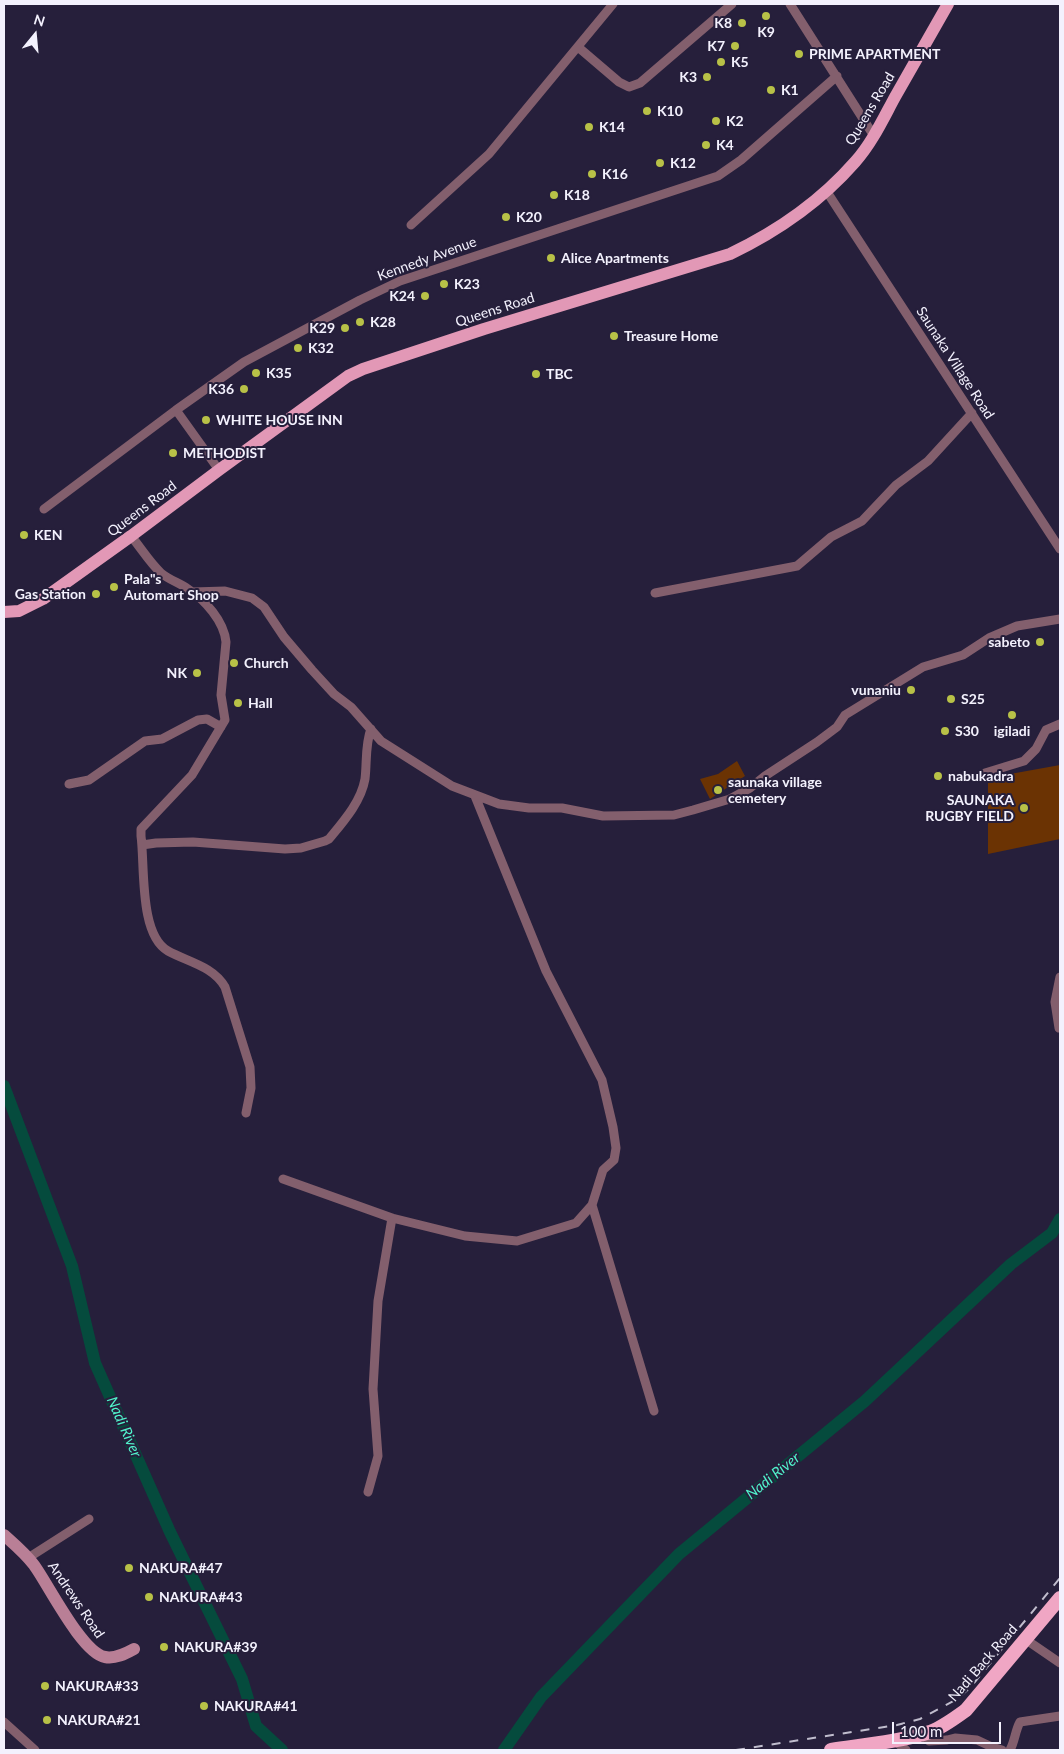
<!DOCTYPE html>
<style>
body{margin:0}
#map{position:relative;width:1064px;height:1754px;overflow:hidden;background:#261f3b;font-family:Lato,sans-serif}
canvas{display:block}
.frame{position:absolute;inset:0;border:5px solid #f3f1fd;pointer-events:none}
.north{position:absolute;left:10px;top:10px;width:50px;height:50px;-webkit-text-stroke:4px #261f3b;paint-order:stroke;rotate:17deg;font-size:14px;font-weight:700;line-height:20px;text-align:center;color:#f3f1fd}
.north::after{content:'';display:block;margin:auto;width:18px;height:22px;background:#f3f1fd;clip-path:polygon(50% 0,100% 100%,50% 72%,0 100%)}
.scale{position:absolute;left:892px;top:1722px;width:109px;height:22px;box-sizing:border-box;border:2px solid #f3f1fd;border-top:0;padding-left:6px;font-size:15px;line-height:18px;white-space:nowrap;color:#f3f1fd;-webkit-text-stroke:4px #261f3b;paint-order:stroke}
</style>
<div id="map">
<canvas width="1064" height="1754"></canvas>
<div class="frame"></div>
<div class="north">N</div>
<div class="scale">100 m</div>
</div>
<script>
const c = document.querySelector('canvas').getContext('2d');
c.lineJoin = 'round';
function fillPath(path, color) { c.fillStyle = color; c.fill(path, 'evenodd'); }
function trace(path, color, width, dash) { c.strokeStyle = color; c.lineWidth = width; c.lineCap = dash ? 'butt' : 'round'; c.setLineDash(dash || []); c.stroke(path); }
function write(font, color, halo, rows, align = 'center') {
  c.font = font + ' Lato,sans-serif'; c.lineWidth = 4; c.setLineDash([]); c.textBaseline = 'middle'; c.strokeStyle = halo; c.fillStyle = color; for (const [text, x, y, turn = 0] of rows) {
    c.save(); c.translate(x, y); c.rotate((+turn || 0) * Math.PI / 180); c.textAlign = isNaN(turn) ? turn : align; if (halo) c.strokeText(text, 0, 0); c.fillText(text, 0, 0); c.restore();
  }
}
const green = new Path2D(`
 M737 761 745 776 710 799 700 779 718 774Z
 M1060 765V839L988 854V778Z`);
const river = new Path2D(`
 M4 1086 72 1266 95 1363 170 1532 242 1679 256 1726 282 1750
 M504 1750 541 1697 679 1554 865 1401 1011 1264 1052 1233 1060 1219`);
const minor = new Path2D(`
 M790 4 874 136
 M578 47 619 82 629 87 640 83 732 4
 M827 192 1060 549
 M411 225 489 154 613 4
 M176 410 219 470
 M44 509 176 410 244 362 360 300 400 281 718 176 741 160 837 76
 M131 536C141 548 150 563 161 573 169 580 180 583 188 589 205 600 224 621 226 642L221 695 225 720 192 775 141 829V836C145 866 139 935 168 951 188 962 213 966 225 987L250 1067 251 1088 246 1113
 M193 592 225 591 252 598 264 607 284 637 312 670 334 694 351 707 381 741 452 786 499 804 529 808H562L603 816 674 815 693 810 730 799 750 788 765 776 817 742 837 727 845 715 923 667 963 655 989 638 1017 626 1060 619
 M655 593 797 566 831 537 862 521 896 485 928 461 972 413
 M985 773 1024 761 1036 749 1046 730 1060 724
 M69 784 89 780 145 741 162 739 198 720 207 719 221 727
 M142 845 156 843 193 842 285 849 301 848 325 841 329 839C343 822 361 802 365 779 367 763 365 744 371 729
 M1059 1028 1055 1002 1060 977
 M283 1179 392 1218 465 1236 517 1241 576 1223 592 1205 603 1170 614 1160 616 1148 613 1127 602 1080 546 971 475 796
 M592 1205 654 1411
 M368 1492 378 1456 373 1389 378 1301 392 1218
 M28 1558 89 1519
 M1025 1639 1060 1663
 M4 1722 35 1750
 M920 1734 929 1741 947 1740 955 1738 977 1740 992 1747 1002 1750
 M895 1741 906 1750
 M1010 1750C1015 1741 1015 1731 1020 1722L1060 1716`);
const secondary = new Path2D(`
 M4 1535C14 1544 25 1553 34 1565 48 1584 82 1653 105 1657 115 1659 125 1654 134 1649`);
const primary = new Path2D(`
 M4 612 19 611 43 599 131 536 219 470 348 376 363 369 484 329 730 254C778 231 820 202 855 162 872 143 883 119 895 97 913 66 930 35 948 4`);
const trunk = new Path2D(`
 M831 1750C864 1745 898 1742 930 1732 943 1727 955 1718 966 1710L1060 1598`);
const rail = new Path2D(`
 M736 1750 897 1725 920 1719 957 1699 970 1688 1060 1578`);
const markers = [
 [766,16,5,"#b8c147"],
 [742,23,5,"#b8c147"],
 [735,46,5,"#b8c147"],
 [799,54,5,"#b8c147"],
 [721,62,5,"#b8c147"],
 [707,77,5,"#b8c147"],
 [771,90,5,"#b8c147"],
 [647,111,5,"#b8c147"],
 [716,121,5,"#b8c147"],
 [589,127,5,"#b8c147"],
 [706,145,5,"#b8c147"],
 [660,163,5,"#b8c147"],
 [592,174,5,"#b8c147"],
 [554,195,5,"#b8c147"],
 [506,217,5,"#b8c147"],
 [551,258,5,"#b8c147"],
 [444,284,5,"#b8c147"],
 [425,296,5,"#b8c147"],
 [360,322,5,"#b8c147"],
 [345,328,5,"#b8c147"],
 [614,336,5,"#b8c147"],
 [298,348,5,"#b8c147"],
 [256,373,5,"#b8c147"],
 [536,374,5,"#b8c147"],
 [244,389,5,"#b8c147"],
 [206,420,5,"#b8c147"],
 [173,453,5,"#b8c147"],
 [24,535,5,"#b8c147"],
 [114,587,5,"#b8c147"],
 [96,594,5,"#b8c147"],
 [1040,642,5,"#b8c147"],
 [234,663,5,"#b8c147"],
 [197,673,5,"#b8c147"],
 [911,690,5,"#b8c147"],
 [951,699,5,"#b8c147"],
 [238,703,5,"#b8c147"],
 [1012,715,5,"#b8c147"],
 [945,731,5,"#b8c147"],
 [938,776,5,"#b8c147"],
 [718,790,5,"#b8c147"],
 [1024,808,5,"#b8c147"],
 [129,1568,5,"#b8c147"],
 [149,1597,5,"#b8c147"],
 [164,1647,5,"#b8c147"],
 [45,1686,5,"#b8c147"],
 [204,1706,5,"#b8c147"],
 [47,1720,5,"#b8c147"]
];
const poiNames = [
 ["K8",732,23,"right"],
 ["K9",766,32,"center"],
 ["K7",725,46,"right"],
 ["PRIME APARTMENT",809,54],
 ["K5",731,62],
 ["K3",697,77,"right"],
 ["K1",781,90],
 ["K10",657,111],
 ["K2",726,121],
 ["K14",599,127],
 ["K4",716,145],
 ["K12",670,163],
 ["K16",602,174],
 ["K18",564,195],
 ["K20",516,217],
 ["Alice Apartments",561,258],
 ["K23",454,284],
 ["K24",415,296,"right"],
 ["K28",370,322],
 ["K29",335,328,"right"],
 ["Treasure Home",624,336],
 ["K32",308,348],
 ["K35",266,373],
 ["TBC",546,374],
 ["K36",234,389,"right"],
 ["WHITE HOUSE INN",216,420],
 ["METHODIST",183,453],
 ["KEN",34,535],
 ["Pala\"s",124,579],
 ["Automart Shop",124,595],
 ["Gas Station",86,594,"right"],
 ["sabeto",1030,642,"right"],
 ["Church",244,663],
 ["NK",187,673,"right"],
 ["vunaniu",901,690,"right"],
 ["S25",961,699],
 ["Hall",248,703],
 ["S30",955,731],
 ["igiladi",1012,731,"center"],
 ["nabukadra",948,776],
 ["saunaka village",728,782],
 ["cemetery",728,798],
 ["SAUNAKA",1014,800,"right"],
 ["RUGBY FIELD",1014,816,"right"],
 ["NAKURA#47",139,1568],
 ["NAKURA#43",159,1597],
 ["NAKURA#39",174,1647],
 ["NAKURA#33",55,1686],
 ["NAKURA#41",214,1706],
 ["NAKURA#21",57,1720]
];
const streetNames = [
 ["Queens Road",870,109,-59],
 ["Kennedy Avenue",427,259,-20],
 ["Queens Road",495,310,-18],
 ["Saunaka Village Road",955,363,57],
 ["Queens Road",142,509,-37],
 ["Andrews Road",76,1600,56],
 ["Nadi Back Road",983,1663,-49]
];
const waterNames = [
 ["Nadi River",124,1427,66],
 ["Nadi River",773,1476,-39]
];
fillPath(green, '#6b3303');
trace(river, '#054b3d', 12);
trace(minor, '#835f6d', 9);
trace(secondary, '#b97f96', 12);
trace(primary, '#e298b6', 12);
trace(trunk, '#f0a6c4', 14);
trace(rail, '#c0bdcd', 2, [9, 9]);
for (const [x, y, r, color] of markers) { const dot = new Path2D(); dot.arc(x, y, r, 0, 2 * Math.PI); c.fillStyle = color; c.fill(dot); trace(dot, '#261f3b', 2); }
write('bold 14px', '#f3f1fd', '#261f3b', poiNames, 'left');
write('14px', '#f3f1fd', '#261f3b', streetNames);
write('italic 15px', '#51f2cb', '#261f3b', waterNames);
</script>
